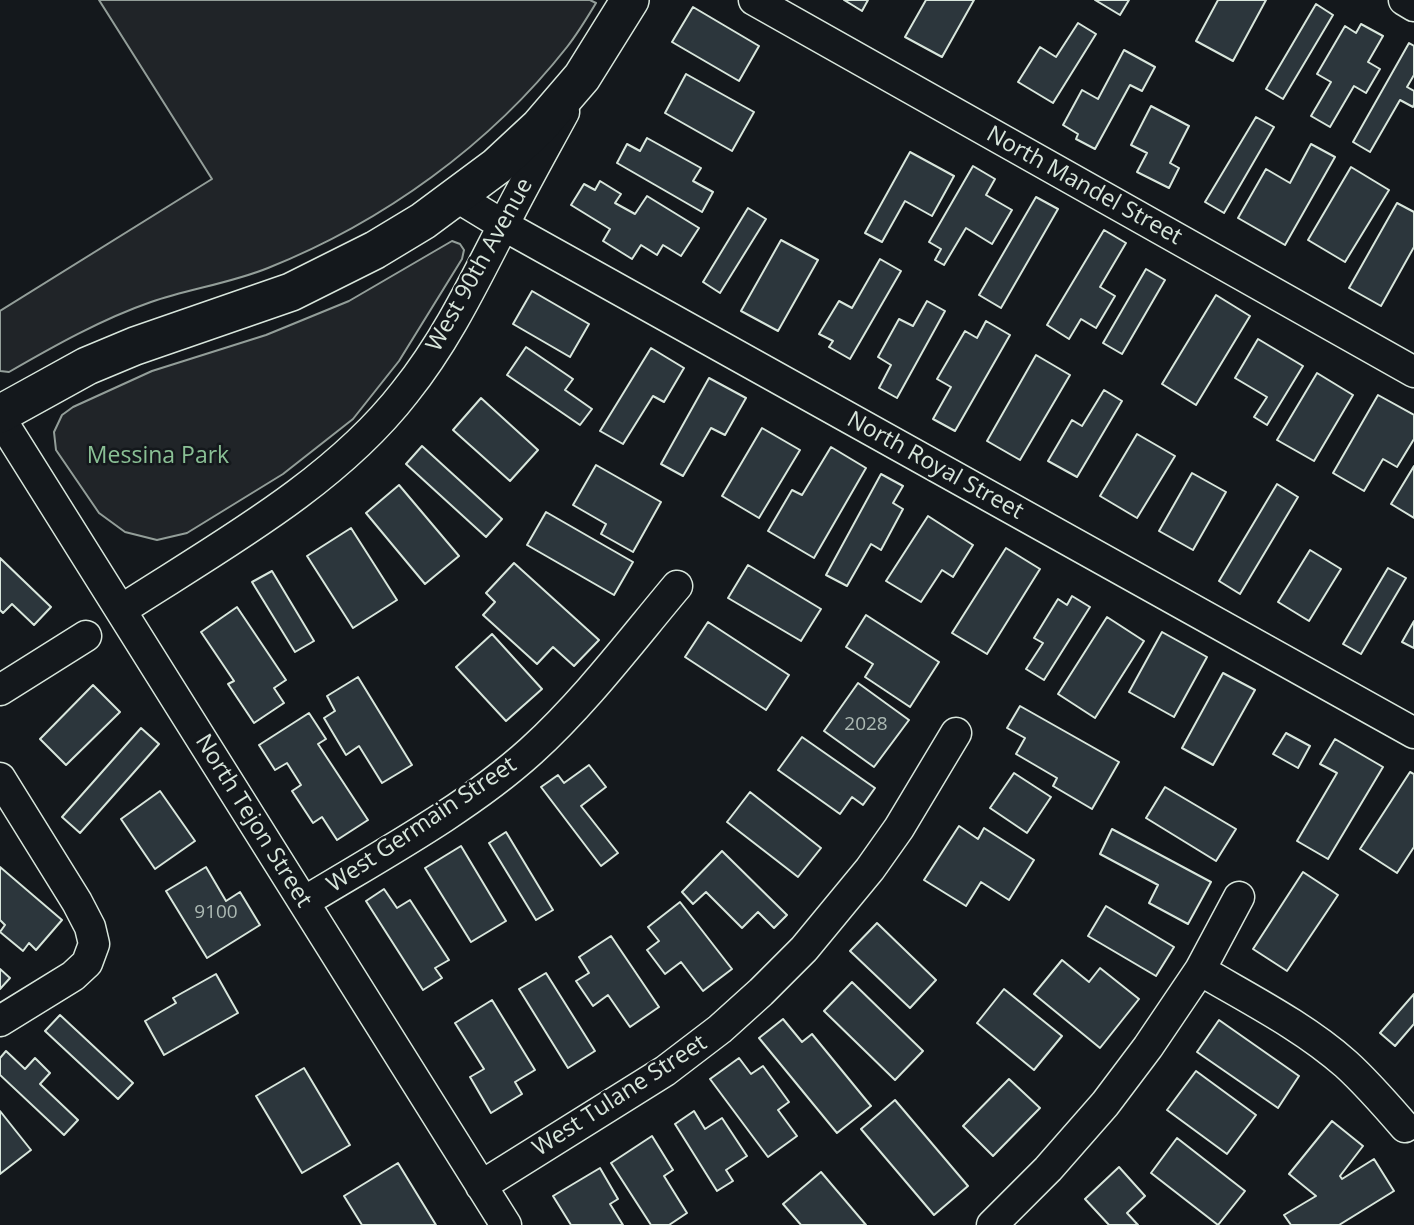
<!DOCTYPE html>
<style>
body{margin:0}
canvas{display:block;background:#14181c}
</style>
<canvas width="1414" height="1225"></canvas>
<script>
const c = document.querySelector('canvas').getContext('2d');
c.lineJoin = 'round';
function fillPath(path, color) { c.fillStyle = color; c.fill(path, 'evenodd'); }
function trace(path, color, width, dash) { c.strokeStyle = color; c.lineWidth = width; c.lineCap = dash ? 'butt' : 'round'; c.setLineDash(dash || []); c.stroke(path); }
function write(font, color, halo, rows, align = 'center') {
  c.font = font + ' "Open Sans",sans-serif'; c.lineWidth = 5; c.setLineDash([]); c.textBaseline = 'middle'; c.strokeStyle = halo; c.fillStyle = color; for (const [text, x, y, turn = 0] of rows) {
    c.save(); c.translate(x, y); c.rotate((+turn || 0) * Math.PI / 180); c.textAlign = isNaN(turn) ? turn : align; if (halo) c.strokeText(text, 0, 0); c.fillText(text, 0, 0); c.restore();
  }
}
const green = new Path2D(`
 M99 0H590L596 3C587 18 578 33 567 47 490 145 383 222 268 268 231 283 189 289 151 302 102 319 54 346 9 372L0 371V311L212 179Z
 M452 241 460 244 464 250 462 259 399 361 353 419 283 474 187 533 157 540 125 532 99 513 56 450 54 432 62 415 73 407 152 371 266 335 349 301Z`);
const building = new Path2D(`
 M844 0H868L862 11Z
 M926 0H974L942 57 905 37Z
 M1095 0H1129L1120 15Z
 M1218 0H1266L1233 61 1196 41Z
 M1316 4 1333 15 1283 99 1266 89Z
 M693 7 759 46 739 81 672 42Z
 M1078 23 1096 34 1053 103 1018 82 1040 47 1056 57Z
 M1361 24 1383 36 1368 62 1380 69 1366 93 1354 86 1330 127 1311 116 1331 82 1317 74 1345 26 1356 33Z
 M1409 43 1414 46V75L1407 87 1414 91V104L1413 107 1400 100 1370 152 1353 142Z
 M1124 50 1155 67 1142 91 1130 85 1095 149 1076 139 1078 134 1063 125 1082 90 1098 99Z
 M686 74 754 112 732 151 665 113Z
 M1151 106 1189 126 1170 163 1179 168 1169 188 1137 172 1147 153 1131 145Z
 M1256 117 1274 127 1224 213 1205 202Z
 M647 138 701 168 693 181 713 192 702 212 617 163 627 144 640 151Z
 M1311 144 1335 157 1285 245 1238 218 1266 169 1290 183Z
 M910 152 954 176 932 216 905 201 882 242 865 233Z
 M973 166 995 179 986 195 1012 210 992 244 966 228 944 265 935 260 941 249 929 242Z
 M1351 167 1389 190 1345 262 1308 240Z
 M600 181 621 194 615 203 635 214 647 196 699 228 681 256 663 245 657 255 641 245 632 259 603 241 610 229 571 205 584 184 595 190Z
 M1036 197 1058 209 1001 308 979 295Z
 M1397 203 1414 212V247L1381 306 1349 288Z
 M748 208 766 219 720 293 703 282Z
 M1104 230 1126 243 1100 287 1115 296 1096 328 1081 319 1069 339 1047 325Z
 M781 240 818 260 778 331 741 311Z
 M880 259 901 271 850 359 829 347 833 341 819 334 839 301 852 308Z
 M1146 269 1165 280 1122 354 1103 343Z
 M532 291 589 324 570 357 513 324Z
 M1216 295 1250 316 1196 405 1162 384Z
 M927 301 945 311 897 398 879 388 891 365 878 357 899 319 913 326Z
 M986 321 1010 335 955 431 933 419 951 387 937 379 965 331 977 338Z
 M1258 339 1303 366 1267 425 1254 417 1267 397 1235 378Z
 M526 347 573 379 565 390 592 409 580 425 507 375Z
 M651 348 684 368 664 402 653 396 623 444 600 431Z
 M1036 355 1070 375 1020 460 987 441Z
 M1317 373 1353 395 1314 461 1277 440Z
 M709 378 746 398 725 435 711 428 683 476 661 464Z
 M1104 390 1122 401 1077 477 1048 461 1072 420 1082 426Z
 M1378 395 1414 415V439L1397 467 1383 459 1364 491 1333 473Z
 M481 398 538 450 510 481 453 430Z
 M762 428 800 450 759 518 722 496Z
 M1137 434 1175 456 1137 518 1100 496Z
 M422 446 502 519 486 537 406 464Z
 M831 447 866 468 814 558 768 531 792 490 802 495Z
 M596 465 661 502 633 552 601 534 606 524 573 505Z
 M1414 466V518L1391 504Z
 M1192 473 1226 492 1193 550 1159 531Z
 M881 474 903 486 893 503 903 509 881 550 871 544 847 586 826 575Z
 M1277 484 1298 497 1240 594 1219 581Z
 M399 485 459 556 425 584 366 513Z
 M546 512 633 562 614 595 527 545Z
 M928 516 973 545 953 577 942 570 921 602 886 581Z
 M351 528 397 600 353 628 307 556Z
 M1006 548 1040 569 987 654 952 633Z
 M1310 550 1341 569 1309 621 1278 602Z
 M0 558 51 607 34 625 12 604 3 613 0 610Z
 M514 563 599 640 574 666 553 647 537 664 483 615 495 602 486 593Z
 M748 565 821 609 801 641 728 598Z
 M1388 568 1406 578 1361 654 1343 644Z
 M272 571 314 641 295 652 252 582Z
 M1072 596 1090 607 1044 680 1026 669 1043 643 1034 638 1058 599 1067 605Z
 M237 607 286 680 274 688 284 703 254 723 228 684 234 681 201 632Z
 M866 615 939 662 910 707 865 677 873 664 846 647Z
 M1107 617 1144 641 1095 718 1058 694Z
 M1414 621V648L1402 642Z
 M708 622 789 675 766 710 685 657Z
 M1162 632 1207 657 1174 717 1129 692Z
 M492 634 542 689 506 721 456 667Z
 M1223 673 1255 690 1213 765 1182 748Z
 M358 677 412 765 382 783 359 746 346 755 324 718 335 711 327 696Z
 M858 683 909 720 874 767 824 731Z
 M93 685 120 712 66 765 40 739Z
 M1020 706 1119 762 1092 809 1053 786 1057 778 1016 754 1025 738 1007 728Z
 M309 713 326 739 318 744 368 820 337 840 322 817 313 823 292 791 301 785 287 763 275 770 259 745Z
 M141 728 159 744 80 833 62 817Z
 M1286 733 1310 746 1298 768 1273 754Z
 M802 737 875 788 863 805 852 797 840 814 778 770Z
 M1335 739 1383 767 1328 859 1297 841 1337 773 1320 764Z
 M589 765 606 787 581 806 618 853 601 866 541 787 558 775 564 783Z
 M1410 772 1414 774V847L1397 873 1360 849Z
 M1014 773 1051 797 1027 833 990 808Z
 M1165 787 1236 829 1216 861 1146 818Z
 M160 791 195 841 155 869 121 819Z
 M750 792 821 848 798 877 727 822Z
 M959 826 978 839 984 828 1034 860 1009 900 981 882 966 906 924 880Z
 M1112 829 1211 882 1188 924 1149 903 1158 885 1100 854Z
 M506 832 553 910 536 920 489 843Z
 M461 846 506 921 471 942 425 868Z
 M722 851 787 915 774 928 758 912 742 928 706 892 693 904 682 892Z
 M0 867 62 920 36 950 29 943 23 951 0 932 5 925 0 920Z
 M206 867 226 901 240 892 260 925 207 958 166 891Z
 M1303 872 1338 895 1287 971 1253 949Z
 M384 889 397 908 410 900 449 960 435 968 442 978 423 990 366 901Z
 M680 902 732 969 703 991 681 962 665 974 647 950 659 941 648 927Z
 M1106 906 1174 947 1156 976 1088 936Z
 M877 923 936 980 910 1008 850 951Z
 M611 936 659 1007 630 1027 608 995 593 1006 576 981 589 973 579 957Z
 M1062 960 1089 982 1100 968 1139 999 1100 1048 1034 994Z
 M0 969 10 978 0 989Z
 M546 973 595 1051 568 1068 519 989Z
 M216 974 238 1013 164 1055 145 1021 176 1003 173 998Z
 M852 982 923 1051 895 1080 824 1011Z
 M1004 989 1062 1036 1034 1070 977 1023Z
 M1414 994V1024L1395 1046 1380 1033Z
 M492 1000 535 1070 515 1082 522 1094 491 1113 470 1077 484 1069 455 1023Z
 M60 1015 133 1083 118 1099 45 1031Z
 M783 1019 802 1042 812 1034 871 1106 837 1133 759 1038Z
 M1219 1020 1299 1076 1278 1108 1197 1052Z
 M6 1051 25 1069 35 1058 50 1073 40 1084 78 1120 64 1135 0 1075V1058Z
 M739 1058 751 1074 763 1066 789 1102 778 1110 797 1136 768 1157 710 1079Z
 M304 1068 350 1145 302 1173 256 1096Z
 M1196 1071 1256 1115 1227 1154 1167 1110Z
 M1009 1079 1040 1108 993 1156 963 1126Z
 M895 1100 968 1186 934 1215 861 1129Z
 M0 1111 31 1150 0 1174Z
 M694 1111 705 1129 722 1118 747 1156 726 1170 733 1181 717 1191 675 1124Z
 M1332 1121 1363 1146 1340 1176 1342 1179 1374 1159 1394 1191 1339 1225H1291L1284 1215 1316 1196 1289 1174Z
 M652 1136 673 1170 664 1176 687 1213 669 1225H651L611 1163Z
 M1177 1138 1245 1191 1218 1225 1151 1173Z
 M398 1163 436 1225H362L344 1196Z
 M1119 1167 1145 1196 1127 1213 1138 1225H1109L1085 1199Z
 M600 1168 618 1199 610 1204 623 1225H571L553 1196Z
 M821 1172 866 1225H801L783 1204Z`);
const minor = new Path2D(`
 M754 0 1414 372
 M1404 0 1414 6
 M457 197 503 225 1414 733
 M0 418 506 1225
 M121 610C217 548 334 484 405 392 446 341 474 282 504 224 523 186 544 149 564 112
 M0 690 86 636
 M0 778 77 902 90 927 94 944 87 963 73 976 0 1021
 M304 902C378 857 467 809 531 751 585 702 630 642 677 586
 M1200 970C1249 999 1303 1026 1346 1064 1367 1083 1386 1105 1405 1127
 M481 1186 665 1071 720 1029 761 992 804 949 870 869 899 828 956 733
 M992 1225 1048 1169 1105 1104 1148 1047 1200 970 1239 897`);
const tertiary = new Path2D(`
 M0 414 87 366 135 346 291 292 375 250 423 221 497 166 539 127 582 77 630 0`);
const numberNames = [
 ["2028",866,725],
 ["9100",216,913]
];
const streetNames = [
 ["North Mandel Street",1084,186,29],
 ["West 90th Avenue",480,265,-61],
 ["North Royal Street",935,466,29],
 ["North Tejon Street",253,821,58],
 ["West Germain Street",422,825,-34],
 ["West Tulane Street",620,1096,-33]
];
const parkNames = [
 ["Messina Park",158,456]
];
fillPath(green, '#202428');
trace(green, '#939e99', 2);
fillPath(building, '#2c363c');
trace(building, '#d8e6dc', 2);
trace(minor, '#d8e6dc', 33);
trace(tertiary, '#d8e6dc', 40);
trace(minor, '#14181c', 30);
trace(tertiary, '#14181c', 37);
write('19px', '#adbab4', null, numberNames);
write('23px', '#d8e6dc', '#14181c', streetNames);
write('23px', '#8ac095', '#14181c', parkNames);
</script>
